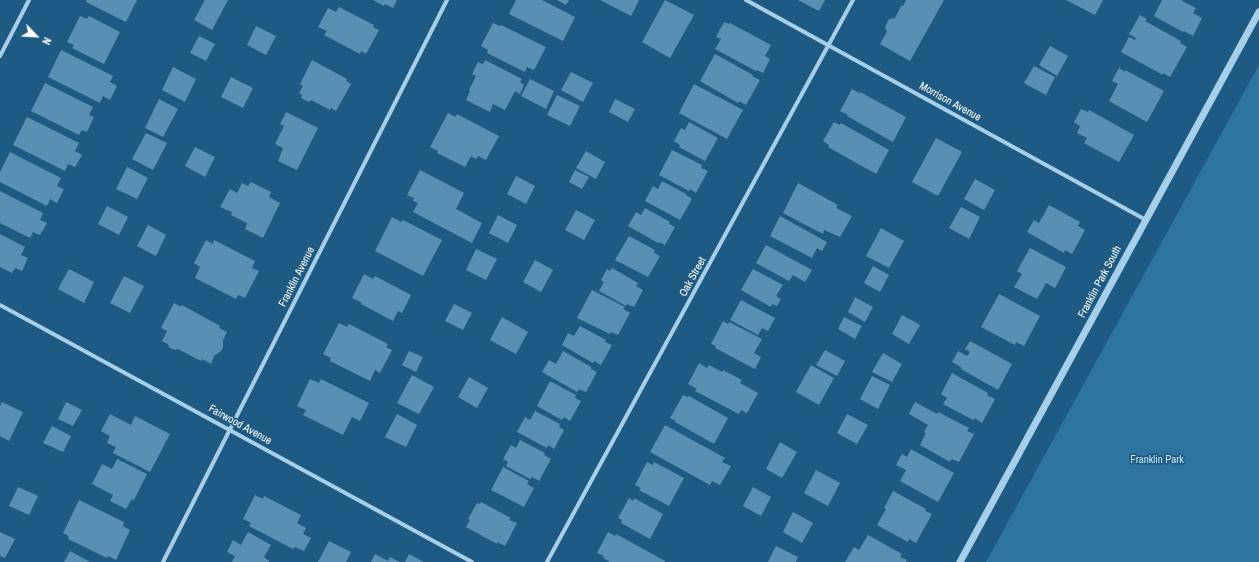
<!DOCTYPE html>
<style>
body{margin:0}
#map{position:relative;width:1259px;height:562px;overflow:hidden;background:#1e5b84;font-family:"Archivo Narrow",sans-serif}
canvas{display:block}
.north{position:absolute;left:16px;top:16px;width:40px;height:40px;-webkit-text-stroke:3px #1e5b84;paint-order:stroke;rotate:115deg;font-size:11px;font-weight:700;line-height:16px;text-align:center;color:#fff}
.north::after{content:'';display:block;margin:auto;width:14px;height:18px;background:#fff;clip-path:polygon(50% 0,100% 100%,50% 72%,0 100%)}
</style>
<div id="map">
<canvas width="1259" height="562"></canvas>
<div class="north">N</div>
</div>
<script>
const c = document.querySelector('canvas').getContext('2d');
c.lineJoin = 'round';
function fillPath(path, color) { c.fillStyle = color; c.fill(path, 'evenodd'); }
function trace(path, color, width, dash) { c.strokeStyle = color; c.lineWidth = width; c.lineCap = dash ? 'butt' : 'round'; c.setLineDash(dash || []); c.stroke(path); }
function write(font, color, halo, rows, align = 'center') {
  c.font = font + ' "Archivo Narrow",sans-serif'; c.lineWidth = 3.5; c.setLineDash([]); c.textBaseline = 'middle'; c.strokeStyle = halo; c.fillStyle = color; for (const [text, x, y, turn = 0] of rows) {
    c.save(); c.translate(x, y); c.rotate((+turn || 0) * Math.PI / 180); c.textAlign = isNaN(turn) ? turn : align; if (halo) c.strokeText(text, 0, 0); c.fillText(text, 0, 0); c.restore();
  }
}
const green = new Path2D(`
 M1259 65V562H986Z`);
const building = new Path2D(`
 M87 0H137L126 22 86 2Z
 M205 0H228L212 30 194 20Z
 M373 0H397L393 8 385 4 384 6Z
 M516 0H542L575 17 563 41 509 14Z
 M557 0H569L566 5Z
 M600 0H639L631 16Z
 M665 0 694 15 670 58 642 42Z
 M798 0H825L819 11Z
 M906 0H944L910 61 880 44 887 32 885 27 889 19 895 18 901 6H903Z
 M1066 0H1103L1095 15Z
 M1162 0H1182V1L1196 8 1193 13 1202 18 1193 36 1184 31 1183 32 1154 16Z
 M339 7 374 25 373 27 379 30 366 54 361 51 360 54 324 35 327 31 318 27 328 8 336 12Z
 M1140 15 1147 19 1145 21 1181 41 1180 43 1187 47 1170 77 1163 73V75L1121 52 1129 37 1135 40 1136 38 1129 34Z
 M80 16 87 19 89 16 120 32 104 64 72 48 74 45 67 42Z
 M724 22 729 24 730 23 771 45 765 56 770 59 763 73 757 70 756 71 715 49 721 39 716 37Z
 M493 23 500 26 501 25 546 47 534 70 527 67 525 72 487 53 488 50 481 46Z
 M256 26 276 36 266 55 247 45Z
 M199 36 215 44 206 61 190 53Z
 M1050 46 1068 56 1057 76 1039 65Z
 M61 50 113 76 110 82 117 86 110 100 103 96 100 103 48 77Z
 M715 54 753 75 752 76 760 80 746 105 739 101 738 103 700 81Z
 M312 60 347 79 346 81 351 84 336 111 331 108 330 110 311 100 309 102 301 98 302 95 299 93 303 86 300 84Z
 M485 60 522 79 520 82 524 85 520 94 515 91 505 110 493 104 490 112 466 100 470 91 469 90 476 76 472 74 478 62 483 64Z
 M1034 66 1055 77 1046 95 1024 83Z
 M173 67 196 79 185 102 162 90Z
 M1119 68 1125 72V70L1164 91 1147 122 1109 101 1118 84 1112 81Z
 M571 72 593 83 583 102 561 90Z
 M231 77 253 88 243 108 221 97Z
 M530 79 554 91 546 109 521 96Z
 M45 83 93 107 89 115 94 117 87 132 82 130 79 135 31 111Z
 M694 84 743 110 727 139 679 113Z
 M852 89 859 93 860 92 906 117 893 142 847 116 848 115 840 111Z
 M557 95 580 106 570 126 547 115Z
 M159 99 178 109 163 137 145 128Z
 M615 99 635 109 628 122 609 112Z
 M1081 109 1088 112 1089 110 1134 135 1119 162 1084 143 1087 138 1077 133 1080 126 1074 122Z
 M286 112 318 128 297 170 278 161 283 148 275 144 284 126 280 124Z
 M448 113 455 117 457 114 499 136 486 160 478 156 476 159 471 156 465 167 437 153 438 151 430 147Z
 M27 117 79 143 75 151 82 155 75 167 68 164 65 171 13 145Z
 M689 122 718 138 705 161 679 147 680 145 674 141 681 128 685 130Z
 M834 122 840 125 841 123 889 150 876 174 828 147 829 145 823 141Z
 M146 133 167 143 153 170 132 159Z
 M936 138 962 152 938 196 912 182Z
 M195 147 215 157 205 177 185 166Z
 M672 150 702 165 701 168 708 171 696 193 690 189 689 191 659 175Z
 M586 151 605 162 596 179 576 168Z
 M10 152 61 178 57 186 64 189 57 203 50 199 47 206 0 182V172Z
 M127 167 148 178 137 199 116 189Z
 M420 170 464 193 456 209 482 223 472 243 413 212 418 203 413 201 414 198 407 195Z
 M575 170 589 177 582 189 569 182Z
 M516 176 535 186 526 204 507 194Z
 M975 179 995 190 984 210 964 199Z
 M662 181 686 194V195L692 199 680 220 645 201 653 186 658 189Z
 M251 182 271 192 269 197 280 203 263 238 245 229 247 223 231 215 232 212 220 207 230 189 237 193 242 183 248 186Z
 M798 183 838 205 836 208 852 216 840 237 824 230 823 234 783 213Z
 M0 191 43 213 40 220 47 223 40 235 33 232 30 238 0 223Z
 M1049 205 1080 222 1078 226 1085 230 1072 254 1065 250 1064 253 1027 232 1034 220 1039 223Z
 M107 206 128 217 119 235 98 224Z
 M961 207 980 217 969 239 949 228Z
 M645 208 670 222 669 224 675 227 665 245 659 242 658 243 628 226 636 212 641 215Z
 M576 210 595 220 584 240 565 230Z
 M498 215 517 225 508 243 489 233Z
 M780 216 827 242 822 251 817 248 812 258 770 236Z
 M392 217 401 222 403 220 442 240 423 276 375 251Z
 M148 225 166 235 156 256 137 246Z
 M881 228 904 241 889 268 866 256Z
 M0 234 25 247 21 255 28 258 22 271 15 268 12 273 0 267Z
 M629 236 655 250 654 253 660 256 648 277 615 260Z
 M206 240 213 244 214 240 255 261 252 268 259 271 245 298 238 295 236 299 195 278 200 267 194 263Z
 M766 245 812 270 805 282 793 275 789 281 756 263Z
 M1030 248 1066 267 1055 288 1046 283 1037 299 1014 287 1022 274 1017 271Z
 M476 249 497 259 486 280 466 270Z
 M535 260 553 270 541 292 523 282Z
 M873 266 889 275 880 292 864 283Z
 M612 268 638 283 636 286 643 290 634 307 627 304 626 306 599 291 604 282 601 280 607 269 610 271Z
 M69 269 94 282 84 303 58 289Z
 M753 269 783 285 776 296 781 299 777 306 772 304 771 307 741 290Z
 M364 274 373 279 375 276 411 295 402 313 398 311 393 321 361 304 362 303 352 298Z
 M124 276 144 286 130 313 110 303Z
 M592 290 625 307 623 309 630 313 618 335 611 332 610 334 577 318Z
 M999 294 1040 316 1024 346 1016 342 1015 345 981 327Z
 M855 297 873 307 865 322 848 312Z
 M741 300 775 318 768 331 762 328 758 335 730 320Z
 M174 303 181 307 182 305 220 326 219 328 227 332 223 340V348L221 351 214 356 211 364 202 359 201 361 178 349 175 350 169 347 168 344 162 341 167 331 161 328Z
 M454 304 472 313 463 330 445 321Z
 M902 315 920 325 909 344 892 334Z
 M502 317 528 332 516 354 490 340Z
 M844 317 862 326 855 339 838 329Z
 M723 321 728 324 729 322 762 339 754 353 761 357 755 369 715 348 716 346 711 344Z
 M339 323 347 327 349 324 388 344 386 347 392 350 380 373 375 370 370 381 330 361 331 358 323 354Z
 M580 326 606 340 605 342 612 345 601 365 594 361 593 363 562 345 568 333 574 336Z
 M970 341 1012 364 998 390 961 369 962 368 952 362 958 351 967 356 970 352 965 349Z
 M825 350 845 361 837 376 816 365Z
 M409 351 423 357 416 372 402 365Z
 M563 351 591 367V369L597 372 586 392 579 389 577 392 542 372 549 360 556 364Z
 M883 353 902 364 892 382 872 372Z
 M699 363 707 368 709 365 722 372 723 370 742 380 740 383 758 393 747 413 741 410 739 414 695 391 697 389 688 384Z
 M811 365 834 378 819 405 796 392Z
 M952 373 988 393 987 395 995 399 982 423 975 418 973 420 943 404 947 398 941 394Z
 M412 375 434 387 419 414 397 403Z
 M872 376 890 385 878 409 860 399Z
 M469 377 488 388 477 408 458 397Z
 M310 379 319 383 321 379 369 403 360 421 352 417 343 435 303 415 306 410 297 406Z
 M550 381 576 395 575 398 581 401 570 421 564 417 562 420 537 406Z
 M683 395 688 397 689 396 728 418 714 444 675 422 676 421 670 418Z
 M2 402 23 412 9 441 0 436V406Z
 M66 402 82 410 73 426 58 419Z
 M915 402 937 414 938 412 969 428 967 431 974 434 959 462 952 459 950 462 920 445 926 433 924 432 928 425 909 414Z
 M535 411 560 424 559 427 564 430 554 449 548 445 547 448 517 432 525 417 530 420Z
 M110 414 131 425 135 416 170 434 150 472 113 453 116 447 107 443 110 436 101 431Z
 M397 414 417 425 406 447 385 437Z
 M847 414 868 425 857 444 837 433Z
 M665 425 725 458 722 462 731 466 720 485 712 481 710 485 650 452Z
 M52 426 71 436 63 452 43 443Z
 M520 440 545 453 544 455 551 459 539 481 532 477 530 479 506 466 508 462 503 459 511 445 516 448Z
 M780 442 797 452 782 478 766 469Z
 M911 449 954 473 938 502 900 481 906 470 896 465 902 454 907 457Z
 M117 459 147 474 134 500 132 499 126 509 110 501 113 495 92 484 102 464 112 469Z
 M647 462 653 465 654 462 684 478 669 506 639 490 641 488 635 485Z
 M503 467 529 481 527 484 534 488 524 507 491 490Z
 M816 470 840 483 828 506 804 493Z
 M18 487 38 496 29 515 9 506Z
 M753 487 771 497 761 516 743 506Z
 M893 491 926 509 925 511 932 514 916 543 909 539 908 542 877 525 886 509 884 508Z
 M255 495 263 499 264 496 301 515 297 523 306 528 303 534 311 538 304 551 295 547 293 549 249 526 251 523 243 519Z
 M629 498 633 501 634 498 663 514 650 539 621 523 622 520 618 518Z
 M79 500 124 522 123 526 130 530 116 560 108 556 107 558 68 539 69 536 63 533Z
 M481 502 511 518 509 520 517 523 505 546 497 542V544L466 527 470 520 468 519 477 503 480 504Z
 M793 512 813 523 802 543 783 532Z
 M0 532 15 539 5 558 0 556Z
 M248 532 271 545 264 557 269 561V562H232L235 556 227 552 233 540 241 545Z
 M608 532 615 536 616 534 665 561V562H610L603 558 604 556 597 553Z
 M868 535 902 554 900 557 907 560 906 562H845L854 547 859 550Z
 M329 541 351 552 346 562H318Z
 M776 546 798 557 796 562H768Z
 M70 551 90 562H64Z
 M375 554 388 561 390 557 400 562H371Z
 M409 554 424 562H405Z`);
const minor = new Path2D(`
 M746 0 1146 220
 M0 56 29 0
 M0 305 472 562
 M163 562 447 0
 M547 562 853 0`);
const tertiary = new Path2D(`
 M960 562 1259 12`);
const streetNames = [
 ["Morrison Avenue",950,102,29],
 ["Franklin Avenue",297,277,-63],
 ["Oak Street",693,277,-61],
 ["Franklin Park South",1100,282,-62],
 ["Fairwood Avenue",240,425,29]
];
const parkNames = [
 ["Franklin Park",1157,460]
];
fillPath(green, '#2e74a0');
fillPath(building, '#5890b4');
trace(minor, '#a6cfea', 4);
trace(tertiary, '#a6cfea', 7);
write('11px', '#fff', '#1e5b84', streetNames);
write('11px', '#cae6f7', '#1e5b84', parkNames);
</script>
